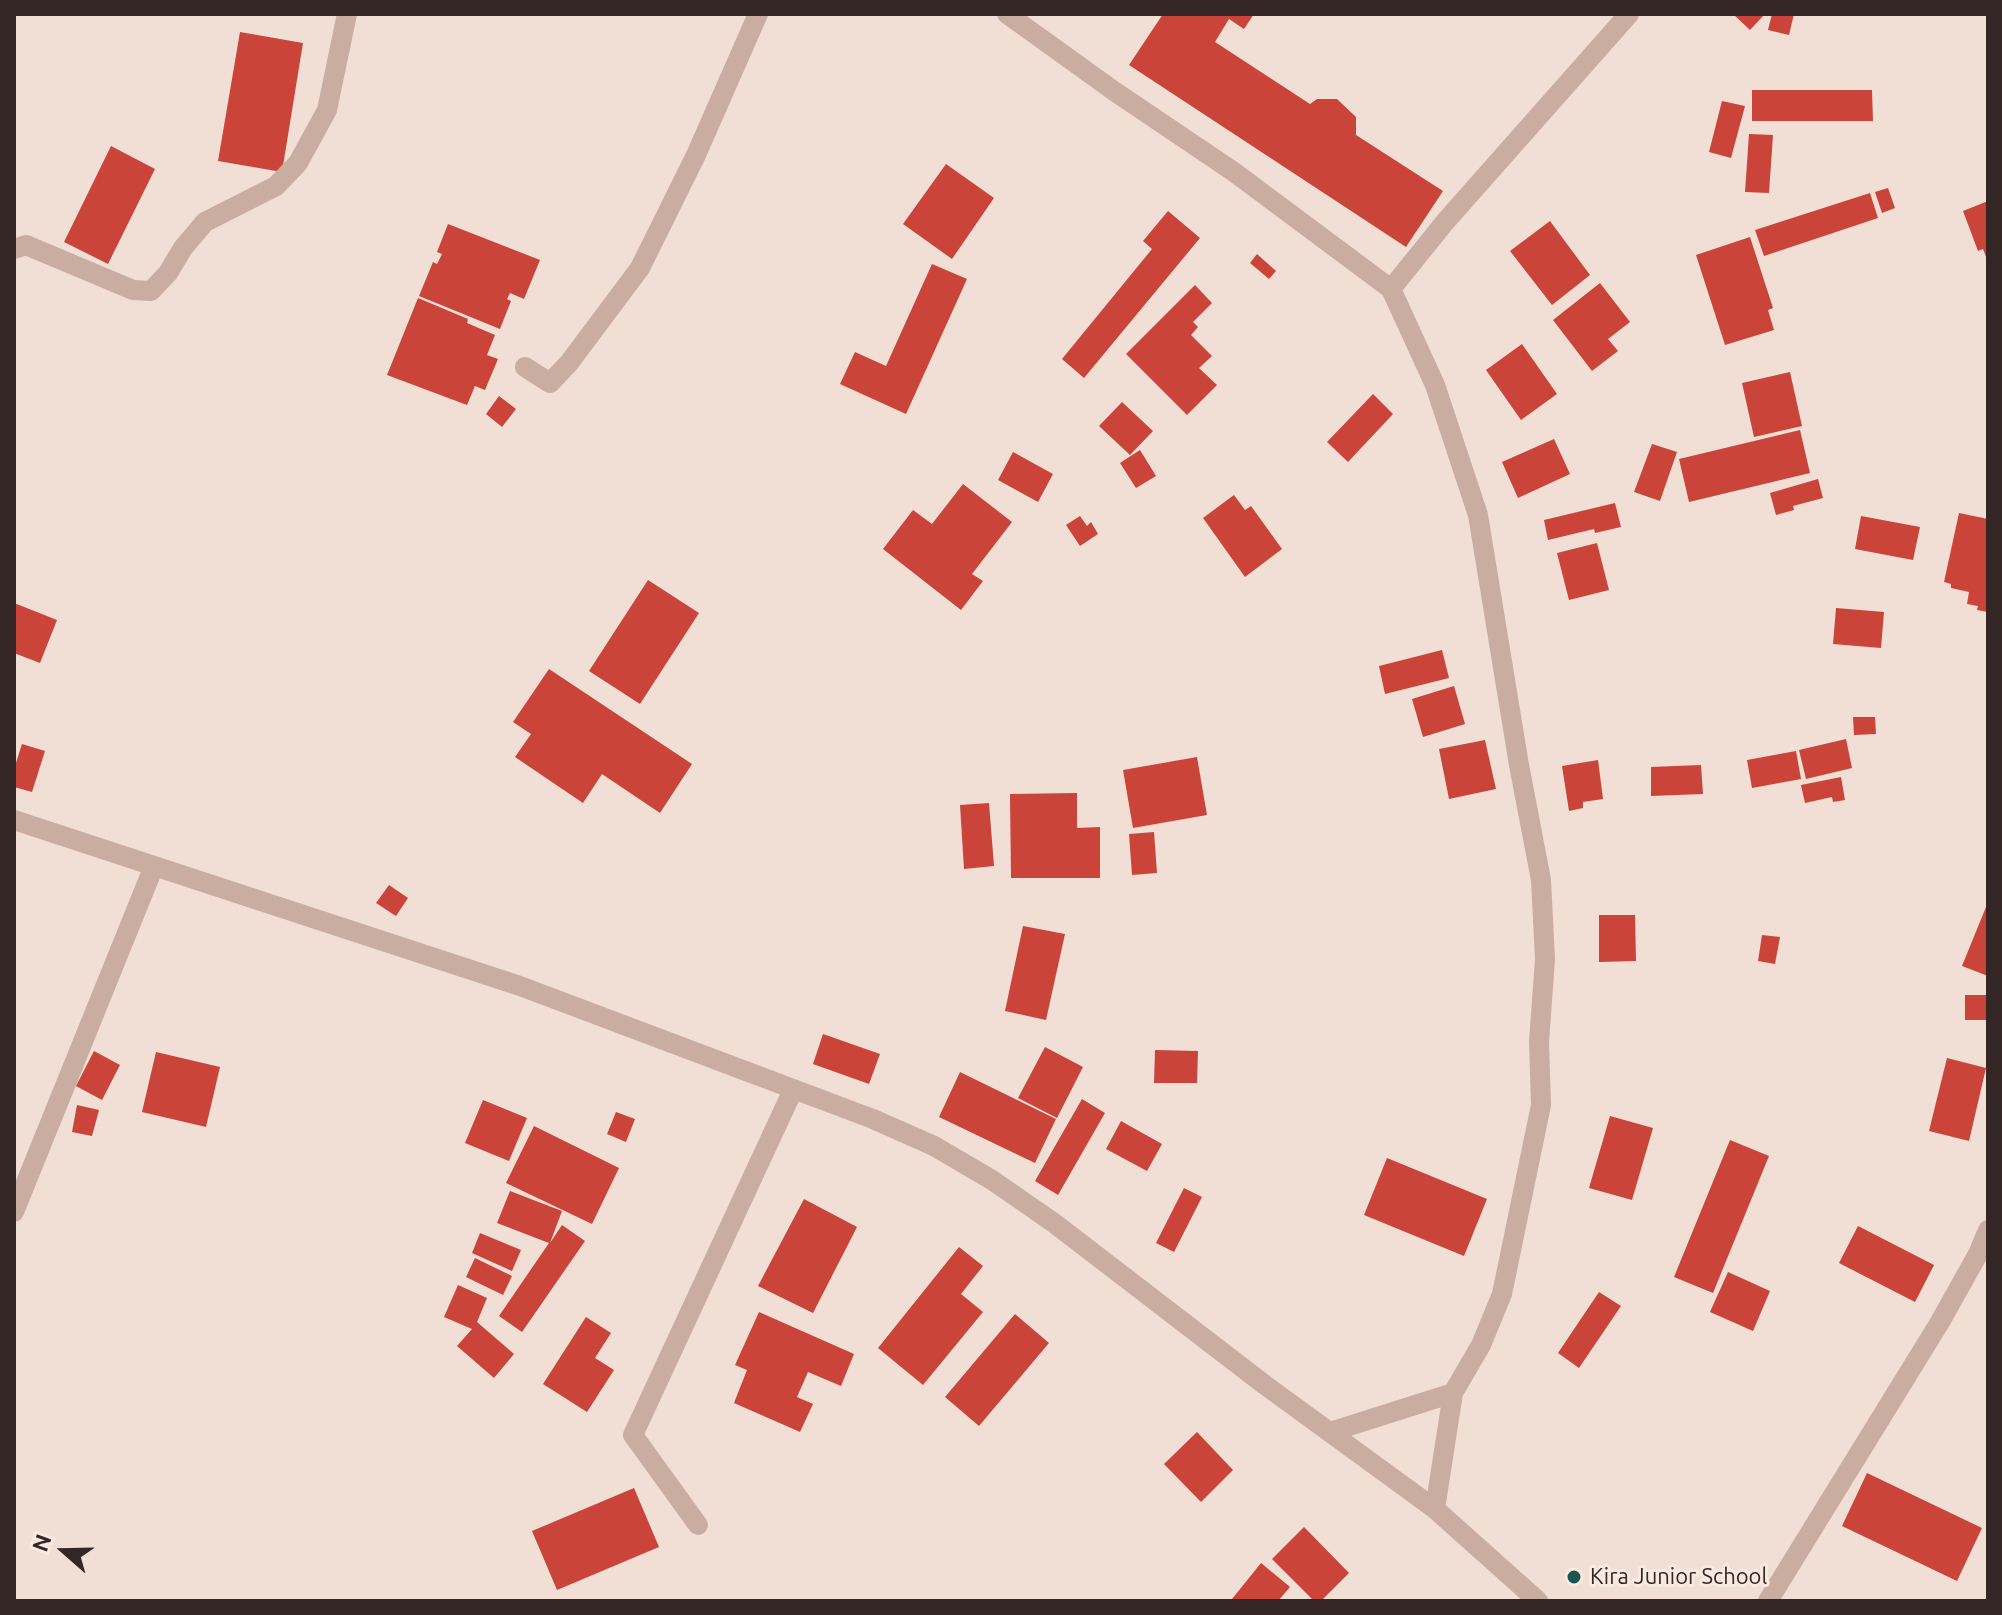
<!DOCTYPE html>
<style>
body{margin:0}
#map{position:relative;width:2002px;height:1615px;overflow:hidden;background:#f1dfd5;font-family:Ubuntu,sans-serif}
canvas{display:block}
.frame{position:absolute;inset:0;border:16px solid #332624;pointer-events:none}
.north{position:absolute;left:24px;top:1511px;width:80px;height:80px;-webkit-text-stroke:6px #f9eae1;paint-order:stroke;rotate:290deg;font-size:22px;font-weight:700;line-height:32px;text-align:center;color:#332624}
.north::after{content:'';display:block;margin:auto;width:28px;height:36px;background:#332624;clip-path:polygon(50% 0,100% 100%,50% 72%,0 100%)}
</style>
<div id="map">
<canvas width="2002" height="1615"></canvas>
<div class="frame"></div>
<div class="north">N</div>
</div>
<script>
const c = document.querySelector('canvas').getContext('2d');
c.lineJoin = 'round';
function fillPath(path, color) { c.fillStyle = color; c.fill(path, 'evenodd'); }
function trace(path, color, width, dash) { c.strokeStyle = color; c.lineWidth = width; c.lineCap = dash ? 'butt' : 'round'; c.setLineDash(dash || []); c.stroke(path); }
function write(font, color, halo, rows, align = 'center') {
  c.font = font + ' Ubuntu,sans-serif'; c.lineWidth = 6; c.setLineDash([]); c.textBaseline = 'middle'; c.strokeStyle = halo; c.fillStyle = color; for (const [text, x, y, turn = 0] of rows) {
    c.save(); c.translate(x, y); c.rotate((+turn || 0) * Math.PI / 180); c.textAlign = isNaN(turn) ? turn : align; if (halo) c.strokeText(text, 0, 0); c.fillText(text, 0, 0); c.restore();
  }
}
const building = new Path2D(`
 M1163 14H1254L1244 29 1229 19 1215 42 1310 104 1317 99H1337L1356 117V135L1443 191 1406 247 1129 65Z
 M1733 14H1765L1750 30Z
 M1772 14H1794L1789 35 1768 30Z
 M240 32 303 43 282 172 218 161Z
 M1752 90H1872L1873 121H1752Z
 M1722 101 1745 106 1731 158 1709 152Z
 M1749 134 1773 135 1769 193 1745 192Z
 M111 146 155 169 108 264 64 242Z
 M946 164 994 198 952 259 903 224Z
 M1888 188 1895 208 1882 213 1875 192Z
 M1870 193 1878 218 1764 256 1755 230Z
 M1988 201V262L1983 249 1978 251 1963 211Z
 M1168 211 1200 238 1084 378 1062 359 1152 249 1143 241Z
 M1550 221 1590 275 1552 305 1510 251Z
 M448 224 540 260 524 299 510 293 507 299 511 301 500 329 419 296 433 262 437 264 442 254 437 252Z
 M1750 237 1773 308 1768 310 1774 330 1725 345 1696 255Z
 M1257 254 1276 271 1269 279 1250 263Z
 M932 264 967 279 906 414 840 384 855 352 886 366Z
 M1600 283 1630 322 1608 339 1618 351 1592 371 1553 320Z
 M1195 285 1212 303 1193 322 1198 327 1191 335 1212 356 1199 368 1217 385 1187 415 1126 354Z
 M418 298 468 319 467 323 495 335 487 355 498 359 485 390 475 386 467 405 387 375Z
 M1522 344 1557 394 1521 420 1486 370Z
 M1790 372 1802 426 1754 437 1742 383Z
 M1373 394 1393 414 1348 462 1327 442Z
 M499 396 516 409 502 427 486 414Z
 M1122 402 1153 431 1130 455 1099 426Z
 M1800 430 1810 473 1689 502 1679 459Z
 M1554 439 1570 474 1518 498 1502 462Z
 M1652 444 1677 452 1660 501 1634 492Z
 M1140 450 1156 476 1136 488 1120 463Z
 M1013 452 1053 474 1038 502 998 480Z
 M1818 479 1823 498 1793 506 1794 510 1776 515 1770 493Z
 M963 484 1012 522 972 574 983 581 961 610 883 549 913 510 932 524Z
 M1234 495 1245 510 1251 506 1282 549 1245 577 1203 518Z
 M1615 503 1621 527 1595 533 1594 529 1548 540 1544 520Z
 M1959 513 1988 519V612L1977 610 1978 606 1967 604 1969 592 1951 588V584L1944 582Z
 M1080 516 1087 526 1091 522 1098 534 1080 546 1066 525Z
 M1861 516 1920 527 1913 560 1855 549Z
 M1597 543 1609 590 1569 600 1557 553Z
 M648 580 699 613 640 704 589 671Z
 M14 603 57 620 40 663 14 653Z
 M1836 608 1884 612 1881 648 1833 644Z
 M1442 650 1449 678 1385 694 1379 666Z
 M549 669 692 764 660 813 602 774 583 803 515 757 531 734 513 722Z
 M1454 686 1465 724 1423 737 1412 699Z
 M1853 717H1875L1876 734 1854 735Z
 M1846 739 1852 768 1806 779 1799 750Z
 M1485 740 1496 789 1449 799 1439 749Z
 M22 744 45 751 32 792 14 787V769Z
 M1796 751 1801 779 1752 788 1747 760Z
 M1197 757 1207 815 1133 828 1123 770Z
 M1598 760 1603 799 1583 802V808L1569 811 1562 766Z
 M1701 765 1703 794 1651 796V767Z
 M1841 777 1845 800 1833 802 1832 797 1805 803 1801 785Z
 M1077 793V828L1100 827V878H1011L1010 794Z
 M989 803 994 866 964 869 960 805Z
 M1154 832 1157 873 1132 875 1129 834Z
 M389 885 408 898 396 916 376 903Z
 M1988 902V976L1962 966Z
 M1599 915H1635L1636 961 1599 962Z
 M1023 926 1065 934 1046 1020 1005 1011Z
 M1762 935 1780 937 1775 964 1758 961Z
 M1965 995H1988V1020H1965Z
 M823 1034 880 1054 869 1084 813 1064Z
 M1045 1047 1083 1067 1057 1118 1018 1098Z
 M1155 1050 1198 1051 1197 1083H1154Z
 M94 1051 120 1065 102 1100 76 1086Z
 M156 1052 220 1067 206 1127 142 1112Z
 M1947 1058 1986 1068 1969 1141 1929 1131Z
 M960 1072 1056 1119 1035 1163 939 1117Z
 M1082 1099 1105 1113 1058 1195 1035 1181Z
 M483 1100 527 1118 509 1161 465 1143Z
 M77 1105 99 1110 92 1136 72 1132Z
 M616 1112 635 1119 626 1142 607 1134Z
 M1610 1116 1653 1128 1632 1200 1589 1188Z
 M1121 1121 1162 1144 1147 1171 1106 1149Z
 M534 1126 619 1168 592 1224 506 1183Z
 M1730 1140 1769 1156 1713 1293 1674 1277Z
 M1387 1158 1487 1199 1464 1256 1364 1215Z
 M1184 1188 1202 1197 1174 1252 1156 1243Z
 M510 1191 562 1211 550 1243 562 1225 585 1241 522 1332 499 1316 549 1243 497 1223Z
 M804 1199 857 1227 813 1313 758 1286Z
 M1858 1226 1934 1265 1915 1302 1839 1263Z
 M480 1233 521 1250 512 1271 472 1253Z
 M959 1247 983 1266 961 1294 983 1312 923 1385 878 1348Z
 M475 1258 512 1276 503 1295 466 1277Z
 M1728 1272 1770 1291 1753 1331 1710 1312Z
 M458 1285 487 1298 477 1322 514 1354 494 1378 457 1346 472 1329 444 1317Z
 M1599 1292 1621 1306 1579 1368 1558 1353Z
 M759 1312 854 1354 841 1386 808 1372 797 1397 813 1404 800 1432 734 1403 747 1370 735 1365Z
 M1015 1314 1049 1343 979 1426 945 1397Z
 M586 1317 611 1333 595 1358 614 1370 587 1412 543 1384Z
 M1197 1432 1233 1470 1201 1502 1164 1464Z
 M1867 1473 1982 1528 1957 1581 1842 1526Z
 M634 1488 659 1547 557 1590 532 1531Z
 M1304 1527 1349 1573 1321 1601H1314L1272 1559Z
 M1261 1563 1290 1587 1278 1601H1234L1232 1599Z`);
const lane = new Path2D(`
 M698 1525 633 1435 793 1090`);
const street = new Path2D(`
 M1007 14 1114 91 1234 172 1391 289
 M14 249 26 245 133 290 151 291 168 273 183 248 205 222 276 186 298 163 327 110 347 14
 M525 367 550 383 569 363 640 268 696 155 758 14
 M14 820 520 986 873 1119 934 1146 992 1180 1054 1223 1265 1385 1435 1509 1538 1601
 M14 1212 154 866
 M1330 1432 1453 1393
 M1435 1509 1453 1393 1481 1345 1502 1294 1541 1105 1539 1042 1545 959 1541 880 1519 765 1478 515 1435 385 1391 289 1445 222 1629 14
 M1768 1601 1940 1322 1978 1254 1988 1230`);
const markers = [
 [1574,1577,8,"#19564f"]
];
const poiNames = [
 ["Kira Junior School",1590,1577]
];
fillPath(building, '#ca443a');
trace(lane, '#c9ada1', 20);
trace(street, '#c9ada1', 20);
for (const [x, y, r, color] of markers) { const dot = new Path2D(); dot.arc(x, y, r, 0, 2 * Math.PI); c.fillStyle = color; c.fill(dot); trace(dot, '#f9eae1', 3); }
write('22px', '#332624', '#f9eae1', poiNames, 'left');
</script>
